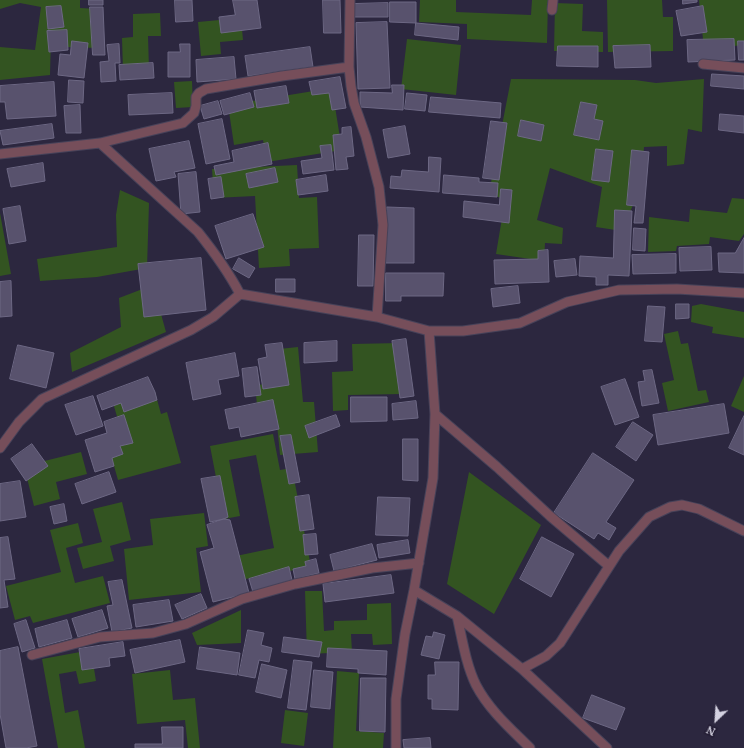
<!DOCTYPE html>
<style>
body{margin:0}
#map{position:relative;width:744px;height:748px;overflow:hidden;background:#2c273f;font-family:"Noto Serif",serif}
canvas{display:block}
.north{position:absolute;left:696px;top:700px;width:40px;height:40px;-webkit-text-stroke:3px #231d34;paint-order:stroke;rotate:205deg;font-size:11px;font-weight:700;line-height:16px;text-align:center;color:#d4d2e1}
.north::after{content:'';display:block;margin:auto;width:14px;height:18px;background:#d4d2e1;clip-path:polygon(50% 0,100% 100%,50% 72%,0 100%)}
</style>
<div id="map">
<canvas width="744" height="748"></canvas>
<div class="north">N</div>
</div>
<script>
const c = document.querySelector('canvas').getContext('2d');
c.lineJoin = 'round';
function fillPath(path, color) { c.fillStyle = color; c.fill(path, 'evenodd'); }
function trace(path, color, width, dash) { c.strokeStyle = color; c.lineWidth = width; c.lineCap = dash ? 'butt' : 'round'; c.setLineDash(dash || []); c.stroke(path); }
const green = new Path2D(`
 M0 0H80V8L97 9 98 48 65 47 51 35 50 75 0 80V47L35 50 41 7 20 3 0 9Z
 M420 0H456V12L531 15 532 0H548L547 43 467 39V24L419 22Z
 M607 0H662L663 17H673V51L608 52Z
 M699 0H744V45L704 49Z
 M555 3 583 4 582 31 603 32V52L554 51Z
 M160 13 161 36H148L149 69 123 70 122 38 133 37V14Z
 M241 18 243 40 220 42 221 54 201 56 198 22Z
 M407 39 461 45 456 95 401 89Z
 M511 79 635 80 656 83 704 79 702 132 688 129 684 164 667 166V146L644 147 641 186 622 231 596 227 602 187 550 168 537 220 563 228 562 244 545 243 544 261 496 254 505 200 489 193Z
 M192 81 193 107 176 108 174 82Z
 M332 88 342 150 267 162 263 140 234 145 228 105Z
 M297 165 299 198 317 197 319 248 289 249 290 266 259 268 255 196 214 198 212 169Z
 M120 190 149 203 147 268 97 277 40 281 37 259 117 247 116 215Z
 M732 198 744 199V234L739 241 710 237 709 244 677 246 676 251 648 252 649 217 689 222 690 209 727 213Z
 M0 213 11 274 0 276Z
 M153 285 166 332 72 372 70 353 121 327 119 298Z
 M701 304 744 312V338L712 333 713 327 691 322 692 306Z
 M678 331 681 344 688 343 698 391 706 390 709 402 668 411 662 383 674 380 664 334Z
 M401 343 402 394 348 395V410L333 411 332 372 353 371 352 344Z
 M298 347 303 402H314L318 452 280 455 277 424 259 425 255 385 282 383 279 349Z
 M744 376V412L731 406Z
 M155 392 161 414 167 412 181 463 118 480 108 445 124 440 113 403Z
 M273 434 280 470 292 468 311 567 240 580 236 556 274 548 256 455 229 460 240 516 224 519 210 446Z
 M81 452 87 474 56 482 60 499 34 506 24 466Z
 M469 472 541 525 494 614 447 584Z
 M122 502 131 540 110 546 114 561 83 569 77 548 102 542 93 509Z
 M204 513 208 546 196 548 201 592 129 600 124 549 153 545 150 519Z
 M78 523 83 543 66 548 75 583 103 576 110 603 33 623 30 616 15 620 6 586 61 572 50 530Z
 M305 591H322L324 631 334 630V621L367 620V604L391 603 392 644 373 645 372 634H351L352 652 307 654Z
 M241 610V643L197 645 192 633Z
 M91 650 96 681 79 684 76 671 59 674 65 713 78 710 85 748H58L42 659Z
 M170 670 173 700 195 698 200 748H188L185 720 137 724 132 674Z
 M337 671 359 673 356 731 384 733 383 748H333Z
 M285 710 308 713 304 746 281 743Z`);
const building = new Path2D(`
 M89 0H103V5H89Z
 M175 0H192L193 21 176 22Z
 M233 0H257L261 28 221 33 219 17 235 15Z
 M323 0H340L341 33H324Z
 M683 0H697V2L683 4Z
 M390 2H416V23L390 22Z
 M388 3V17H353V4Z
 M61 6 64 27 48 29 46 7Z
 M703 6 707 32 681 36 676 11Z
 M90 7H103L105 55H93Z
 M387 22 390 88 358 89 356 23Z
 M416 23 459 27 458 40 415 35Z
 M67 30 68 50 49 52 47 31Z
 M734 39 735 60 688 62 687 40Z
 M72 41 88 43 84 78 58 75 60 54 70 55Z
 M738 41H744V60H739Z
 M119 44 120 63H115L116 81 101 82 100 62 109 61 107 45Z
 M180 44H190V77H168V52H180Z
 M650 45 651 67 615 68 613 46Z
 M558 46H598V67L557 66Z
 M310 47 313 67 248 76 245 56Z
 M234 57 236 79 197 82 196 60Z
 M153 63 154 78 120 80 119 65Z
 M712 74 744 76V89L711 86Z
 M340 77 346 108 332 110 329 93 312 95 309 82Z
 M69 80 84 81 83 103 68 102Z
 M54 82 56 116 7 119 5 102H0V86Z
 M392 85H404L403 110 360 107V92L392 93Z
 M286 86 289 103 257 108 254 91Z
 M172 93 173 113 129 115 128 95Z
 M250 93 254 107 224 115 220 101Z
 M407 93 427 95 425 111 405 109Z
 M431 97 501 103 500 118 429 112Z
 M218 101 222 114 204 119 200 106Z
 M581 102 597 105 594 119 603 121 599 140 574 135Z
 M80 105 81 133H66L64 106Z
 M720 114 744 116V133L719 130Z
 M222 119 230 159 206 164 198 124Z
 M521 120 544 125 541 141 518 136Z
 M491 121 507 123 499 180 483 178Z
 M52 124 54 138 3 145 0 131Z
 M405 126 410 154 388 158 383 130Z
 M351 127 354 156 346 157 348 169 336 170 333 135 342 134V128Z
 M189 141 195 168 174 172 176 177 156 181 149 149Z
 M268 143 272 164 216 175 214 166 234 162 232 151Z
 M331 145 334 170 303 174 301 161 322 158 320 146Z
 M596 149 613 151 609 182 592 180Z
 M632 150 649 152 643 223H634L636 206 627 205Z
 M429 157 441 158 439 192 390 188 391 176 401 177 402 170 428 172Z
 M43 163 45 181 11 187 7 169Z
 M275 168 278 182 249 188 246 174Z
 M196 172 200 212 181 214 178 174Z
 M326 175 328 191 298 195 296 180Z
 M444 175 479 178V182L498 183 497 197 443 193Z
 M221 177 224 197 211 199 208 179Z
 M501 189 512 190 509 223 463 217 464 201 499 205Z
 M20 206 26 241 9 244 3 209Z
 M387 207 414 208V263H386Z
 M615 210 632 211 629 276 608 275V285H596V277L579 276 580 256 613 258Z
 M253 214 264 247 226 259 215 226Z
 M634 228 646 229 645 251 633 250Z
 M359 235H374L373 286H358Z
 M744 238V273L719 272 718 253H735Z
 M711 247 712 270 680 271 679 248Z
 M548 250 549 282 495 284 494 260 538 259V251Z
 M676 254V273L633 274 632 255Z
 M201 258 206 310 144 317 138 264Z
 M239 258 255 268 249 278 233 269Z
 M575 259 577 275 556 277 554 261Z
 M386 273H444L443 296H401V301H386Z
 M276 279H295V292H276Z
 M11 281 12 316 0 317V282Z
 M518 286 520 303 493 307 491 289Z
 M676 304H689V318L676 319Z
 M648 306 665 307 662 342 645 341Z
 M406 339 414 396 400 398 392 341Z
 M337 341V361L304 363V343Z
 M282 343 289 385 263 389 258 359 267 357 265 345Z
 M18 345 54 353 46 388 10 379Z
 M235 353 239 376 218 380 221 394 193 400 186 363Z
 M257 367 261 395 245 397 242 369Z
 M652 370 659 403 642 406 638 382 645 381 643 371Z
 M148 377 155 392 157 400 124 412 121 403 102 410 97 396Z
 M625 379 639 417 615 425 601 387Z
 M93 396 103 426 76 435 65 405Z
 M351 397H387V421L351 422Z
 M273 400 279 429 241 437 239 427 229 429 225 410Z
 M416 401 418 418 393 420 392 404Z
 M724 404 729 433 658 445 653 415Z
 M124 415 133 443 120 446 123 454 112 458 114 466 95 472 85 440 107 433 104 422Z
 M336 415 340 426 309 438 305 426Z
 M744 416V455L729 448Z
 M633 422 653 435 636 461 616 447Z
 M291 435 300 482 289 484 280 436Z
 M403 439H418V481L403 480Z
 M32 444 48 466 26 481 11 459Z
 M593 453 634 480 606 522 616 528 609 540 598 533 594 539 554 513Z
 M109 472 116 492 82 504 75 484Z
 M220 476 228 517 224 519 210 522 201 479Z
 M20 481 26 517 0 521V484Z
 M309 495 314 529 300 531 295 497Z
 M378 497 410 498 408 536 376 535Z
 M64 504 67 521 54 524 50 507Z
 M224 519 230 520 249 593 213 602 200 552 214 548 207 525Z
 M316 534 318 554 305 555 303 535Z
 M8 537 15 579 4 580 8 607 0 608V538Z
 M542 537 574 554 551 597 520 579Z
 M408 540 410 553 379 558 377 545Z
 M372 544 377 560 334 571 330 555Z
 M316 559 319 573 295 579 293 569 306 566 305 562Z
 M289 567 292 580 253 592 249 579Z
 M391 575 394 593 325 602 323 584Z
 M122 580 132 628 112 632 107 606 113 605 108 582Z
 M201 594 207 608 182 619 175 605Z
 M169 600 173 621 136 627 133 605Z
 M102 610 108 628 78 637 72 619Z
 M26 620 35 648 22 652 14 624Z
 M67 620 72 638 39 647 35 629Z
 M248 630 264 633 261 645 272 648 269 662 259 660 255 678 239 675Z
 M434 632 445 635 439 659 421 655 426 636 432 637Z
 M284 637 322 642 319 657 282 652Z
 M180 640 185 662 135 673 130 650Z
 M123 642 125 656 109 658 110 666 82 670 79 649Z
 M18 647 37 746 26 748H6L0 714V651Z
 M200 647 240 653 237 675 197 669Z
 M328 648 387 651 386 675 358 673V669L327 667Z
 M294 660 312 662 306 710 288 708Z
 M435 662H459L458 710 432 709V699H428V675H435Z
 M262 664 287 670 281 698 256 692Z
 M314 670 333 672 330 709 311 707Z
 M361 678H386L385 732 360 731Z
 M592 695 625 708 616 730 583 718Z
 M162 727H183V748H135V744H162Z
 M430 738 431 748H404L403 740Z`);
const lane = new Path2D(`
 M350 0 349 67 351 86 354 103 366 137 379 187 383 225 377 317
 M552 10 553 0
 M703 64 744 68
 M100 143 198 232C214 252 228 271 240 294
 M0 154 100 143 183 123 194 113 196 106V97L199 93 206 89 282 76 349 67
 M435 414 497 467 550 516 609 566
 M0 448 19 422 42 399 191 330 213 317 240 294 377 317 429 331H463L520 323 567 302 619 290 677 289 744 293
 M414 590 457 616 522 669 546 656 560 643 619 551 649 517 670 507 682 505 699 509 744 531
 M457 616C462 638 466 665 476 685 489 710 511 729 530 748
 M32 655 100 637 153 633 186 624 242 599 295 584 372 568 419 563
 M522 669 607 748
 M396 748V699L405 634 414 590 433 478 435 414 429 331`);
fillPath(green, '#335421');
fillPath(building, '#58526d');
trace(building, '#6d6884', 1);
trace(lane, '#474259', 11);
trace(lane, '#764e5a', 9);
</script>
